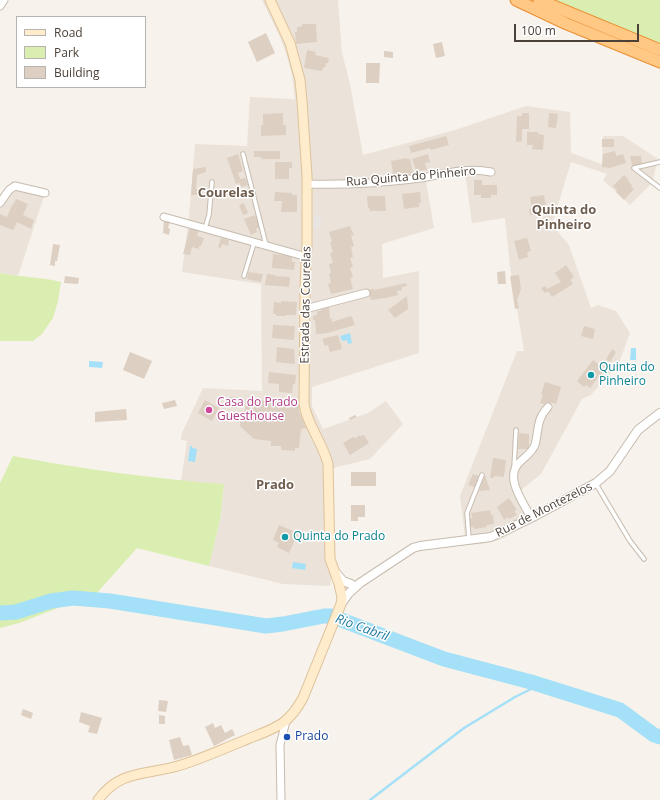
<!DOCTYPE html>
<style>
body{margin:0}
#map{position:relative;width:660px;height:800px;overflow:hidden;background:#f7f2eb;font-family:"Open Sans",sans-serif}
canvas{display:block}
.legend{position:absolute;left:16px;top:16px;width:130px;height:72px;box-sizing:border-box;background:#fff;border:1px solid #b7b3af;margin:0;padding:5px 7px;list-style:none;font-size:12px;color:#4c4138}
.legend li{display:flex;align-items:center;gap:8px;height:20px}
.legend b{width:20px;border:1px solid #b7b3af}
.scale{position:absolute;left:514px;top:24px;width:125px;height:18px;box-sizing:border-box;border:2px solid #4c4138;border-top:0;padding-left:5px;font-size:12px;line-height:14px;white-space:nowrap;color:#4c4138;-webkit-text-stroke:3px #fff;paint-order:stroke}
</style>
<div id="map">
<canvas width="660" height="800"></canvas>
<ul class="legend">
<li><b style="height:5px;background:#ffeccd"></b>Road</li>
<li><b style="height:11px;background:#daeeb1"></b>Park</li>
<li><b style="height:11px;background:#ddcfc2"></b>Building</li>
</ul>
<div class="scale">100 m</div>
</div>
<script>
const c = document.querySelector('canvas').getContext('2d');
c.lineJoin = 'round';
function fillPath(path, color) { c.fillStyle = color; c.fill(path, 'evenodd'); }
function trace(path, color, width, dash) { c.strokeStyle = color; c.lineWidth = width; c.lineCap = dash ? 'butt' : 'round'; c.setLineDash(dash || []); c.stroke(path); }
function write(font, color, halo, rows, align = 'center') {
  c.font = font + ' "Open Sans",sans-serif'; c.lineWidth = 3; c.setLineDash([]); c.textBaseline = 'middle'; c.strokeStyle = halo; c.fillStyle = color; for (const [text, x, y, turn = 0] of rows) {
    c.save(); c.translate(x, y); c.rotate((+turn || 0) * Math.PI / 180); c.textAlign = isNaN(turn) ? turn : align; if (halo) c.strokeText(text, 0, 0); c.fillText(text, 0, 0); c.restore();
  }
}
const residential = new Path2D(`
 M262 0H338L342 53 350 84 363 155 455 130 526 106 570 112 571 153 602 164 603 136H623L658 159 652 183 630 205 603 180 607 174 571 162 552 225 569 245 591 308 598 305 616 311 630 333 619 363 591 395 582 399 541 474 521 490 536 520 502 539 482 544 466 545 460 496 517 351H524L510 267 505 218 472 223 465 173 426 181 434 228 382 244 383 278 419 271V353L312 387V406L323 429 368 413 386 401 403 424 370 459 333 468 335 554 330 586 283 584 209 566 220 520 224 485 181 481 187 441 181 440 182 433 203 388 262 391 261 284 182 272 189 216 195 144 247 146 250 97 295 99 292 75 286 53 280 37Z
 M12 181 46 190 18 276 0 273V197Z`);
const green = new Path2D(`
 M551 0H660V46Z
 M0 273C20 277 41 277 61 282L58 301 53 318 42 334 33 341H0Z
 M13 456C83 469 154 479 224 484L220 520 209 566 137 548 97 593 19 623 0 628V483Z`);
const parking = new Path2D(`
 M321 216V228L314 230V218Z`);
const water = new Path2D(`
 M350 333 352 343 348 344 347 340 342 341 340 336Z
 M631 348H636V360H630Z
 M89 361 103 362 102 368 89 367Z
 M190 446H192V448L197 449 195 462 188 461Z
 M293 562 306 564 305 570 292 568Z`);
const stream = new Path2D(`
 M370 800 464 728 515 697 539 685`);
const river = new Path2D(`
 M0 613 16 612 51 601 73 598 110 601 266 626 283 624 324 616H331L444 659 531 682 620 710 654 735 660 737`);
const building = new Path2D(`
 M302 24H316L317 42 296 44 295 32H297V27L302 26Z
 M266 33 275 53 257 62 248 42Z
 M442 42 445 56 436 58 433 44Z
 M307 50 316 52 315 55 329 58 328 63H326L325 68 323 67 322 71 304 68Z
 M384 51 393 52V58L384 57Z
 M366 63H380L379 83H366Z
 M283 113V125H286V135L261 136V125H263V114Z
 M522 113H529V129H522V141L516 142 517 116H522Z
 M549 113 558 114 556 128 548 127Z
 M527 132H538V134L544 135 543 150 532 149 533 145H527Z
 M446 136 449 145 431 150 430 148 411 153 409 146Z
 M602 139H614V147H602Z
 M254 151H280V159H261V157H254Z
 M615 151 616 156 623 154 626 163 610 168 602 167 603 154Z
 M238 154 243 171 238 173 240 179 245 178 248 185 241 187 240 183 236 184 227 158Z
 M428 154 430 162 425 163 427 170 416 171 412 159Z
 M630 156H641L642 165H632Z
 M407 158V159H410L413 173H410V175L401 176V173L393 174 391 161Z
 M275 162H292V168H289V179H275Z
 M206 167V172L197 175 196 189H198V195H191L193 169Z
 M624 175 629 180 628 181 632 185 631 186 634 189 624 200 616 192 617 190 613 186Z
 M474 180H482V185H497V195H491V198H481V195H474Z
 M275 192 292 193V195H297V212H281L282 201H274Z
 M420 192 421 203H419V207L404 209 402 194Z
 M544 195 546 205 536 208 537 214 530 215 529 209 532 208 530 197Z
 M367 196H385L386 211H370L369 208H368Z
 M16 199 28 204 23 215 34 220 31 229 17 222 13 230 0 225V214L7 217 12 205H13Z
 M244 203 248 213 243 215 239 205Z
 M255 215 260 227 256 229 257 232 251 235 244 219Z
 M164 220 170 221 168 228 170 229 169 235 163 233Z
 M350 226 354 235 351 236 354 246 351 247 353 257 350 258 353 267 350 268 353 277 350 278 353 289 331 294 328 284 331 283 329 274 331 273 329 264 333 263 330 253 333 252 330 242 332 241 329 232Z
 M190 227 199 229 197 236 204 238 201 246H199V249L192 247 190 255 183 254Z
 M221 238 229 240 228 246 222 244 221 248 218 247Z
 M527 238 531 251 527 252 528 257 519 260 514 241Z
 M53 244 60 245 57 261H55V266L50 265Z
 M273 254 292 256V262H295L294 270 272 268Z
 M566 265 574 277 570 280 573 284 552 297 548 291 545 293 541 288 545 286 547 289 561 282 555 273Z
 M505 271 506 284H498L497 272Z
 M248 272 263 274 261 282 247 279Z
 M267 274 275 275V276L290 277 289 287 265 285Z
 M519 275 521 289 517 300 519 308 515 309 510 276Z
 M65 276 79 278 78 284 64 283Z
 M406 283 407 286 402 287V290L397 291 398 295 386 298 371 300 367 290 374 289V290Z
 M407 296 408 309 395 318 388 310Z
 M281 301 297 302 296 315H286V316H276V314H273L274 302 281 303Z
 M329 306 330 319H332V322L351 316V317H352L355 325 327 333 316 334 315 320H313V316L317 315V311H321V307Z
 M273 325 295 326 294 340 272 338Z
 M584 326 595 329 593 339 581 336Z
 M338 335 342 349 330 352 328 345 325 346 322 339Z
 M277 347 294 349 295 364 276 362Z
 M612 349 616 352 610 362 606 359Z
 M130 352 152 361 144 379 123 370Z
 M593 360 605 369 590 388 586 385 584 387 577 381Z
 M269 372 296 375 295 384H293L292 393 279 392V384L268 383Z
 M545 382 561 387 556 404 551 402 550 406 540 403 543 395 541 394Z
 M230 397H237L236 408 229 407Z
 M246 399 300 404 299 411 306 428 301 429 299 448H295V451L281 450V446H271V441L254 439 240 426 241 411H245Z
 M175 400 177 406 164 409 162 403Z
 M205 400 219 408 212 421 198 413Z
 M126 409 127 420 95 422V412Z
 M355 415 357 417 350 420 349 418Z
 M519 433 529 434V449H518Z
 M360 435V436L364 435 369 443 350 455 343 443 353 437 356 438Z
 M493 458 506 460 504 477 494 476V478H490Z
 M351 472H376V486H351Z
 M473 474 479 476 475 487 468 485Z
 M485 475 490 490 479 491Z
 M509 498 517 510 514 511 517 515 509 519 508 517 504 520 497 507Z
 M351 505H365V517H358V521H351Z
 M490 510 491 515H493L494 524 486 525 487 527 474 529 473 527H470L469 519 472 518 471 513Z
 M279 525 298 533 289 553 277 547 279 543 273 540Z
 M159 700 168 701 166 712 158 711Z
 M23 709 33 713 31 719 21 715Z
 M81 712 102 718 97 734 88 732 90 726 79 722Z
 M159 715 165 716V724H159Z
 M213 723 215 728 221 725 225 733 232 729 235 735 214 746 205 727Z
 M180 737 183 746 189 745 192 755 174 760 169 740Z`);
const service = new Path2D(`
 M243 154 266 245
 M634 168 660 188
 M634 168 660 162
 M205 228 209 215 212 182
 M244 276 254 243
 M514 467 516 430
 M596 484 630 541 644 559
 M469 539 467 513 482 475`);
const minor = new Path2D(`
 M0 6 4 0
 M307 184C345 185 383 183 421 178 445 174 466 167 491 172
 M0 203 9 190 15 186 45 193
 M164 217 307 257
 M305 309 366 293
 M531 518C524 503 505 479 518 464 523 458 532 453 535 445 539 430 536 420 548 407
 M281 800 280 745 286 721`);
const tertiary = new Path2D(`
 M336 573 343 581 351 584
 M341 604 349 593 360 583 413 548 420 546 491 537 531 518 596 483 610 471 638 430 660 413`);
const secondary = new Path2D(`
 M98 800C119 771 143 775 174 767 197 761 220 750 243 741 256 735 272 731 284 722 293 715 298 707 303 698L341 604 342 597 339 584 330 559 328 464C323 443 306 423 304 403L305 286 307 244V176L302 101 300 80 290 43 270 0`);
const trunk = new Path2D(`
 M516 0 567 24 660 62
 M539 0 660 50`);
const markers = [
 [591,375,4,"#0f9aa8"],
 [209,410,4,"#d1479c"],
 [285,537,4,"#0f9aa8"],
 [287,737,4,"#1a4fb4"]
];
const streetNames = [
 ["Rua Quinta do Pinheiro",411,177,-5],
 ["Estrada das Courelas",306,305,-89],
 ["Rua de Montezelos",544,510,-27]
];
const cultureNames = [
 ["Quinta do",599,368],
 ["Pinheiro",599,382],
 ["Quinta do Prado",293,537]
];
const hotelNames = [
 ["Casa do Prado",217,403],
 ["Guesthouse",217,417]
];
const transitNames = [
 ["Prado",295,737]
];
const neighbourhoodNames = [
 ["Courelas",226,193],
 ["Quinta do",564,210],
 ["Pinheiro",564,225],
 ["Prado",275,485]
];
const waterNames = [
 ["Rio Cabril",362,628,20]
];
fillPath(residential, '#ebe3d9');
fillPath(green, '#daeeb1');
fillPath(parking, '#e8e5e3');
fillPath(water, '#a4e0f7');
trace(stream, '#a4e0f7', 2.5);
trace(river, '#a4e0f7', 15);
fillPath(building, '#ddcfc2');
trace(service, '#c6bbaf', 5.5);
trace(minor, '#c6bbaf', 9);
trace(tertiary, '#c6bbaf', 10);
trace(secondary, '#ddc29a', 11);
trace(trunk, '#eb8e31', 13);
trace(service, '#fff', 3.5);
trace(minor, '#fff', 7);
trace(tertiary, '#fff', 8);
trace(secondary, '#ffeccd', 9);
trace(trunk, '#ffc885', 11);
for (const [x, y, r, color] of markers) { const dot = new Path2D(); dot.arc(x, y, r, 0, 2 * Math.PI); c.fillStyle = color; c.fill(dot); trace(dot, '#fff', 1.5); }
write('12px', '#4c4138', '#fff', streetNames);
write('12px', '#0d838f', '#fff', cultureNames, 'left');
write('12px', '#b23c85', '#fff', hotelNames, 'left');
write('12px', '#164399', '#fff', transitNames, 'left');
write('bold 13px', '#705e4e', '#fff', neighbourhoodNames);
write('italic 13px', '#217ba0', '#fff', waterNames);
</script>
